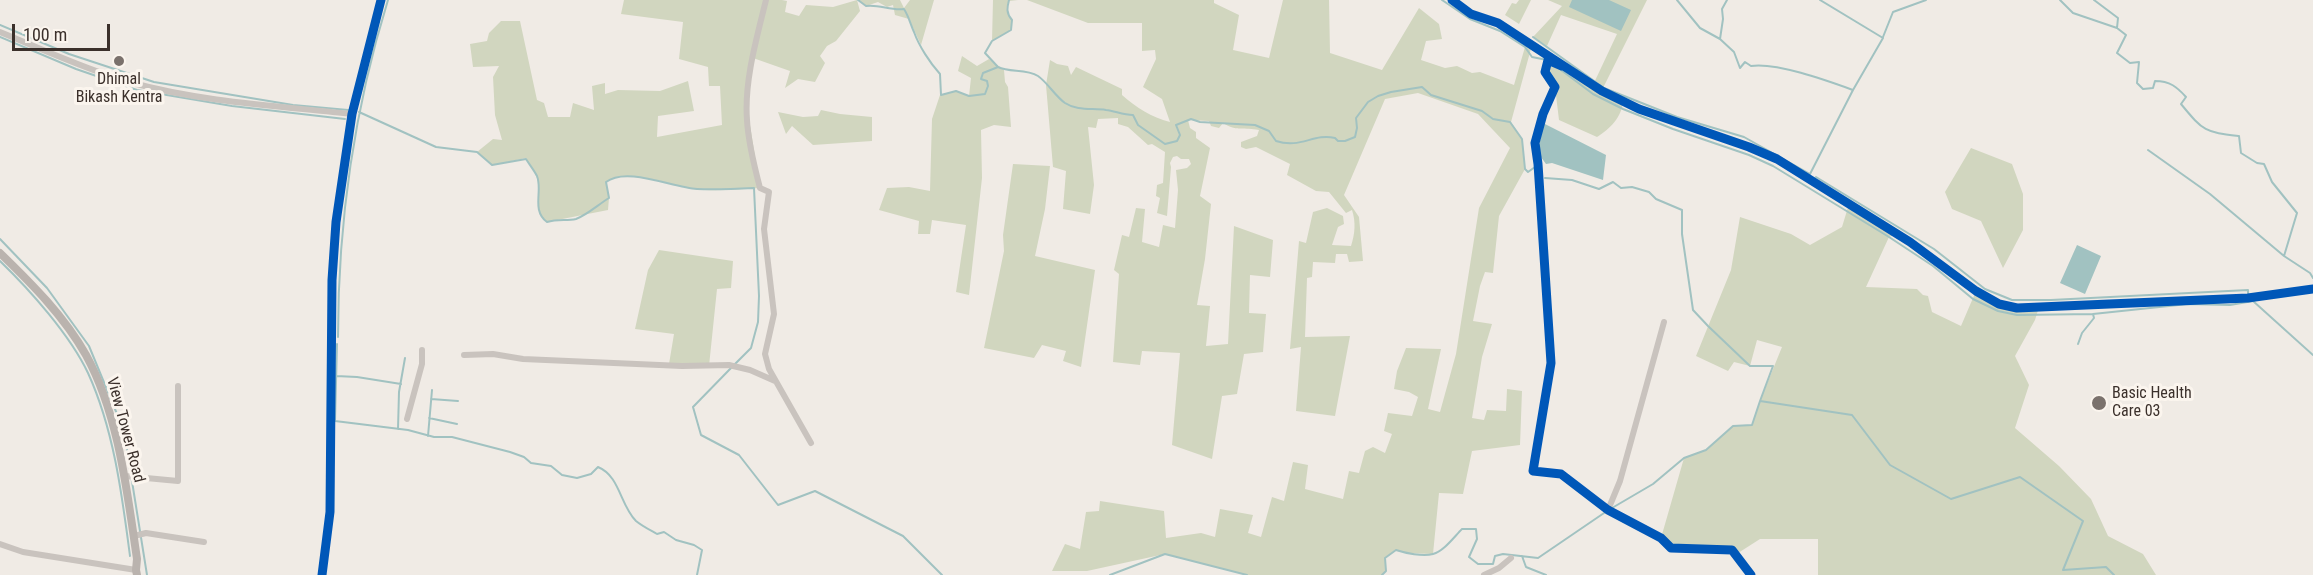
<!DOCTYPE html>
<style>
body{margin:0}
#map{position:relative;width:2313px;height:575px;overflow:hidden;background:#f0ebe5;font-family:"Roboto Condensed",sans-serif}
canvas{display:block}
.scale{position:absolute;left:12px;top:24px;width:98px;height:27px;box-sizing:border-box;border:3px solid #3b302b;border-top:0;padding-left:8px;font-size:18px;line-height:21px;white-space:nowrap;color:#3b302b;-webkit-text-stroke:4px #fbf5ee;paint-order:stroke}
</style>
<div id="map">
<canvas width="2313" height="575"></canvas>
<div class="scale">100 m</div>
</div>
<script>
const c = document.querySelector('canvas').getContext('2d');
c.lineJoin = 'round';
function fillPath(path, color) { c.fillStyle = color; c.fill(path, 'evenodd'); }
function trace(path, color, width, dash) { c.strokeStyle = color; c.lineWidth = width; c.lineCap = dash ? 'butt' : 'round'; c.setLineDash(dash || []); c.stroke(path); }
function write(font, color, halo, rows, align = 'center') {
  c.font = font + ' "Roboto Condensed",sans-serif'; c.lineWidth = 6; c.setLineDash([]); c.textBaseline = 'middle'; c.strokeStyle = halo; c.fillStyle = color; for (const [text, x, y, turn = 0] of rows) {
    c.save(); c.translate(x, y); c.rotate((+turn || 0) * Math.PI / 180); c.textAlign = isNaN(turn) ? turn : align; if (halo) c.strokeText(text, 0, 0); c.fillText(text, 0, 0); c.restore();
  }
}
const green = new Path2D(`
 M624 0H782L787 1 785 12 799 16 806 5 833 7 857 0 860 11 836 41 827 46 820 56 825 63 815 82 798 79 785 88 790 71 753 58 747 106 760 188C739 189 715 192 694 189 671 185 625 167 606 182L609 198 608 210 547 222C531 210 543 191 536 176 534 170 529 164 526 158L492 165 477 152 493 139 502 140 495 115 493 77 499 66 473 67 470 44 487 41 489 33 501 21H520L537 100 544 103 548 117H570L573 103 594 110 592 86 605 83V94L618 90 660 91 688 81 694 111 658 116 657 137 722 125 720 86H709L708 67 679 59 683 22 621 14Z
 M858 0H900L904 8 910 0H934L921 45 909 19 895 15 893 5 887 7 878 2 866 6Z
 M993 0H1018L1009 1C1005 8 1007 14 1012 20L1011 30 992 41Z
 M1027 0H1214V3L1239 15 1233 50 1269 58 1283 0H1329L1330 53 1382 70 1419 8 1439 24 1442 39 1426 41 1421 60 1445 68 1457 66 1472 73 1480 72 1514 85 1525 47 1532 45 1511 122 1522 139 1525 169 1499 216 1493 273 1485 272 1480 286 1473 321 1492 324 1482 357 1472 418 1484 420 1487 410 1506 411 1507 389 1522 391 1520 445 1472 451 1463 494 1439 493 1433 554 1405 553 1395 550 1385 558 1386 571 1382 575H1247L1165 554 1087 571H1052L1065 544 1080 549 1086 512 1099 511 1100 501 1164 511 1166 538 1201 533 1215 537 1220 509 1253 515 1248 533 1261 537 1272 497 1284 501 1293 462 1308 465 1305 489 1343 499 1349 471 1359 473 1365 451 1373 447 1385 453 1392 434 1384 431 1388 413 1412 416 1418 397 1409 392 1394 389 1397 371 1406 348 1441 349 1428 409 1440 412 1456 354 1479 208 1510 148 1478 114 1418 93 1385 99 1344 195 1359 217 1363 261 1349 262 1347 254H1336L1335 263 1313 262 1312 277 1307 278 1305 337 1350 336 1335 416 1296 411 1301 347 1290 349 1299 241 1306 243 1313 212 1327 208 1343 216 1344 224 1338 227 1332 245 1351 246C1355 234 1356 222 1352 210L1346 213 1329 192 1316 191 1287 175 1290 164 1256 147 1246 149 1241 147V142L1257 136 1259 130C1244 127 1237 132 1223 123L1219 128 1211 126 1209 121 1188 120 1190 128 1196 132V138L1210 148 1200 196 1211 204 1205 259 1197 305 1210 306 1206 346 1228 344 1234 226 1273 240 1270 277 1250 275 1249 313 1266 314 1263 352 1244 354 1237 394 1222 396 1212 459 1172 445 1180 353 1142 351 1140 365 1113 362 1119 274 1114 270 1122 235 1129 237 1136 208 1145 209 1142 242 1159 247 1163 225 1175 228 1178 190 1176 170 1187 168 1191 164 1189 159H1181L1177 156 1173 157 1170 163 1171 167 1167 216 1157 213 1160 198 1156 196 1157 185 1163 183 1165 152 1152 144 1148 145 1128 127 1118 124V118L1098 119 1096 128 1088 127 1094 185 1090 214 1063 209 1066 171 1053 167 1046 85 1050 60 1057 64 1068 66 1071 75 1076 67 1122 89V95C1137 108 1151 117 1170 122L1162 99 1143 87 1156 59 1155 50 1142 51V23H1088Z
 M1519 0H1531L1519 24 1505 15 1512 3 1516 4Z
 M1548 0H1647L1602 90 1623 101C1622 117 1610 129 1597 137L1559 120 1555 87 1545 72 1548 60 1593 85 1617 34 1561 15 1547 46 1533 37 1562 6Z
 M962 56 977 66 989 59 1004 70 1005 82 1008 87 1011 127 994 125 981 130 982 178 969 295 956 292 966 225 932 220 930 234H918L919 221 879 210 887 188 909 187 930 191 932 119 940 95 956 91 969 96 971 78 958 71Z
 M821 110 840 114 872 117V141L813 145 792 126 786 134 778 112 803 117 818 116Z
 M1971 148 2012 164 2023 194V230L2003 268 1981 221 1952 209 1945 192Z
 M1013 164 1050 166 1045 209 1035 256 1095 270 1081 367 1063 361 1066 351 1042 345 1034 358 984 348 1004 251 1003 235Z
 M1849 204 1897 234 1889 237 1866 287 1917 289 1923 295 1928 296 1932 312 1961 326 1976 291 1999 304 2039 307 2035 320 2015 356 2029 385 2015 428 2059 466 2091 499 2108 536 2143 554 2156 575H1818V539H1760L1735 555 1732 550 1671 548 1661 538 1684 458 1706 450 1733 426 1752 425 1760 401 1782 347 1757 340 1750 366 1734 362 1728 371 1696 356 1731 270 1740 217 1791 234 1810 245 1842 227Z
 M659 250 733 261 731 288 717 289 709 366 669 364 674 334 635 329 648 270Z`);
const water = new Path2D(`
 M1572 0H1609L1631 10 1621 31 1569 7Z
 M1543 123 1606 155 1603 180 1552 163 1546 164 1538 153Z
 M2077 245 2101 256 2085 294 2060 283Z`);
const stream = new Path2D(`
 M858 0 866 6C879 4 891 11 904 9 909 17 910 23 914 32 919 46 930 63 940 74L941 95 956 91 969 96 985 94 988 86 987 81 981 79 983 73 998 67C1010 73 1026 68 1038 76 1048 83 1055 96 1065 103 1077 111 1092 108 1106 110 1115 111 1123 115 1133 115L1138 125 1165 144 1177 141 1180 135 1176 125 1191 119 1200 122 1255 125 1269 131 1276 141C1301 149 1313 133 1335 138L1338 141H1345L1355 137 1357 128 1356 118 1368 102 1378 96 1391 92 1422 87 1431 95 1482 111 1493 119 1510 122 1522 139 1525 169 1528 172 1535 167
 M1442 0 1470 19 1500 31 1525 47 1532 57 1547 60
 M1677 0 1700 28 1720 39
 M1820 0 1883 38 1853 90
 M2060 0 2073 13 2117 28
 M2094 0 2118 18 2117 28 2126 35 2117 53 2130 63 2139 62 2137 83 2143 89 2153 88 2155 81C2170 81 2177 87 2186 97L2181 104C2204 132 2205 132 2239 136L2241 153 2257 163 2264 164 2272 182 2297 213 2284 256 2310 273 2313 278
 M0 25 69 54 154 82 293 105 348 110
 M0 37 76 69 137 90 232 106 345 119
 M1533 37 1604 88 1677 117 1744 137 1810 174 1853 90C1828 81 1776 62 1751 66L1745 62 1740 68 1734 52 1720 39 1723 19 1722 9 1727 0
 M1883 37 1893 12 1926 0
 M998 67 985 53 992 41 1011 30 1012 20C1006 13 1007 8 1009 0
 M1557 67 1593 94 1623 109 1673 129 1749 155 1773 166 1889 237 1933 266 1973 299 1998 311 2017 315 2093 314
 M359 112 436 147 477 152 492 165 526 159C529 164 534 170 537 176 543 191 531 210 547 222 558 219 567 221 576 219 587 215 599 204 609 198L606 182C627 166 673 188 697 189 716 190 735 189 754 188L759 296 758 322 751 348 735 364
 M2148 150 2210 194 2284 256
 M1816 177 1934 249 1985 289 2012 300H2051L2248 290V298L2253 301
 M1545 178 1572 180 1599 189 1613 182 1621 188 1632 187 1649 192 1656 199 1682 210V234L1693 310 1708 326 1750 366H1773L1760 401
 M0 239 47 288 89 346 117 414 127 450 147 575
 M0 261C30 290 70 335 88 373 114 430 122 495 130 556
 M338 337C338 222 354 110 388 0
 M337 344 335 421 408 430 434 437H452L510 452 524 457 531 463 551 466 562 475 577 478 591 474 598 467C620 476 620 505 636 521 642 526 650 530 657 534L664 532 676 540 694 545 702 550 697 575
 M2078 344 2082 333 2094 318 2093 314 2188 304 2230 305 2253 301 2313 355
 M731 368 693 407 701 435 739 455 778 505 815 491 903 536 942 575
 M336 376 357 377 401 384
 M431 399 458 401
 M429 418 457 424
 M398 429 399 392 405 358
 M428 436 432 390
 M1612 508 1653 484 1684 458 1706 450 1733 426 1752 425 1760 401 1852 415 1890 465 1951 499 2020 477 2083 521 2063 570 2106 567 2114 575
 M1522 556 1526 567 1546 575
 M1110 575 1165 554 1247 575
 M1382 575 1386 571 1385 558 1396 550C1405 553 1423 557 1433 554 1444 551 1454 537 1462 529H1476L1477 539 1469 557 1478 564H1493L1495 556 1503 554 1538 558 1607 511`);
const street = new Path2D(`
 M766 0C757 37 744 81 747 120 748 140 755 169 760 188L769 192 764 229 774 314 765 354 769 369 811 443
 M1452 0 1471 14 1498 23 1602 91 1639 109 1749 147 1777 159 1910 242 1976 291 1999 304 2017 308 2248 298 2313 289
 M0 32C42 49 84 69 129 82 201 102 278 106 352 114
 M1559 65 1548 60 1545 72 1555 87 1543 114 1535 143 1538 164 1551 363 1533 471 1561 474 1608 510 1661 538 1671 548 1732 550 1751 575
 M464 355 493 354 523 359 682 366 729 365 750 370 775 381
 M407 419 422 364V350
 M125 476 178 481V386
 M1608 510 1620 481 1664 322
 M134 536 146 533 204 542
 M0 544 23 552 136 570
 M322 575 330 512 332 280 336 222 352 114 381 0
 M1484 575 1499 568 1511 558`);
const secondary = new Path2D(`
 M0 253C32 284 64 316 86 355 119 415 127 492 137 559L136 570 137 575`);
const cycleway = new Path2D(`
 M1452 0 1471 14 1498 23 1602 91 1639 109 1749 147 1777 159 1910 242 1976 291 1999 304 2017 308 2248 298 2313 289
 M1562 66 1548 60 1545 72 1555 87 1543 114 1535 143 1538 164 1551 363 1533 471 1561 474 1608 510 1661 538 1671 548 1732 550 1751 575
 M322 575 330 512 332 280 336 222 352 114 381 0`);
const markers = [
 [119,61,6,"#7a716c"],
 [2099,403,8,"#7a716c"]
];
const poiNames = [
 ["Dhimal",119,80],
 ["Bikash Kentra",119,98],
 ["Basic Health",2112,394,"left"],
 ["Care 03",2112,412,"left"]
];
const streetNames = [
 ["View Tower Road",125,430,75]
];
fillPath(green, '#d1d6bf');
fillPath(water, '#a1c2c1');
trace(stream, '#a1c2c1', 2);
trace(street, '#c9c3be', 6);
trace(secondary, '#bab3ae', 8);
trace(cycleway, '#0057b8', 9);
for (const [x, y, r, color] of markers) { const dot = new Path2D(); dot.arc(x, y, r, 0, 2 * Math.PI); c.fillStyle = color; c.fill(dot); trace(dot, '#fbf5ee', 2); }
write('16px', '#3b302b', '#fbf5ee', poiNames);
write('16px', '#3b302b', '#fbf5ee', streetNames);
</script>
